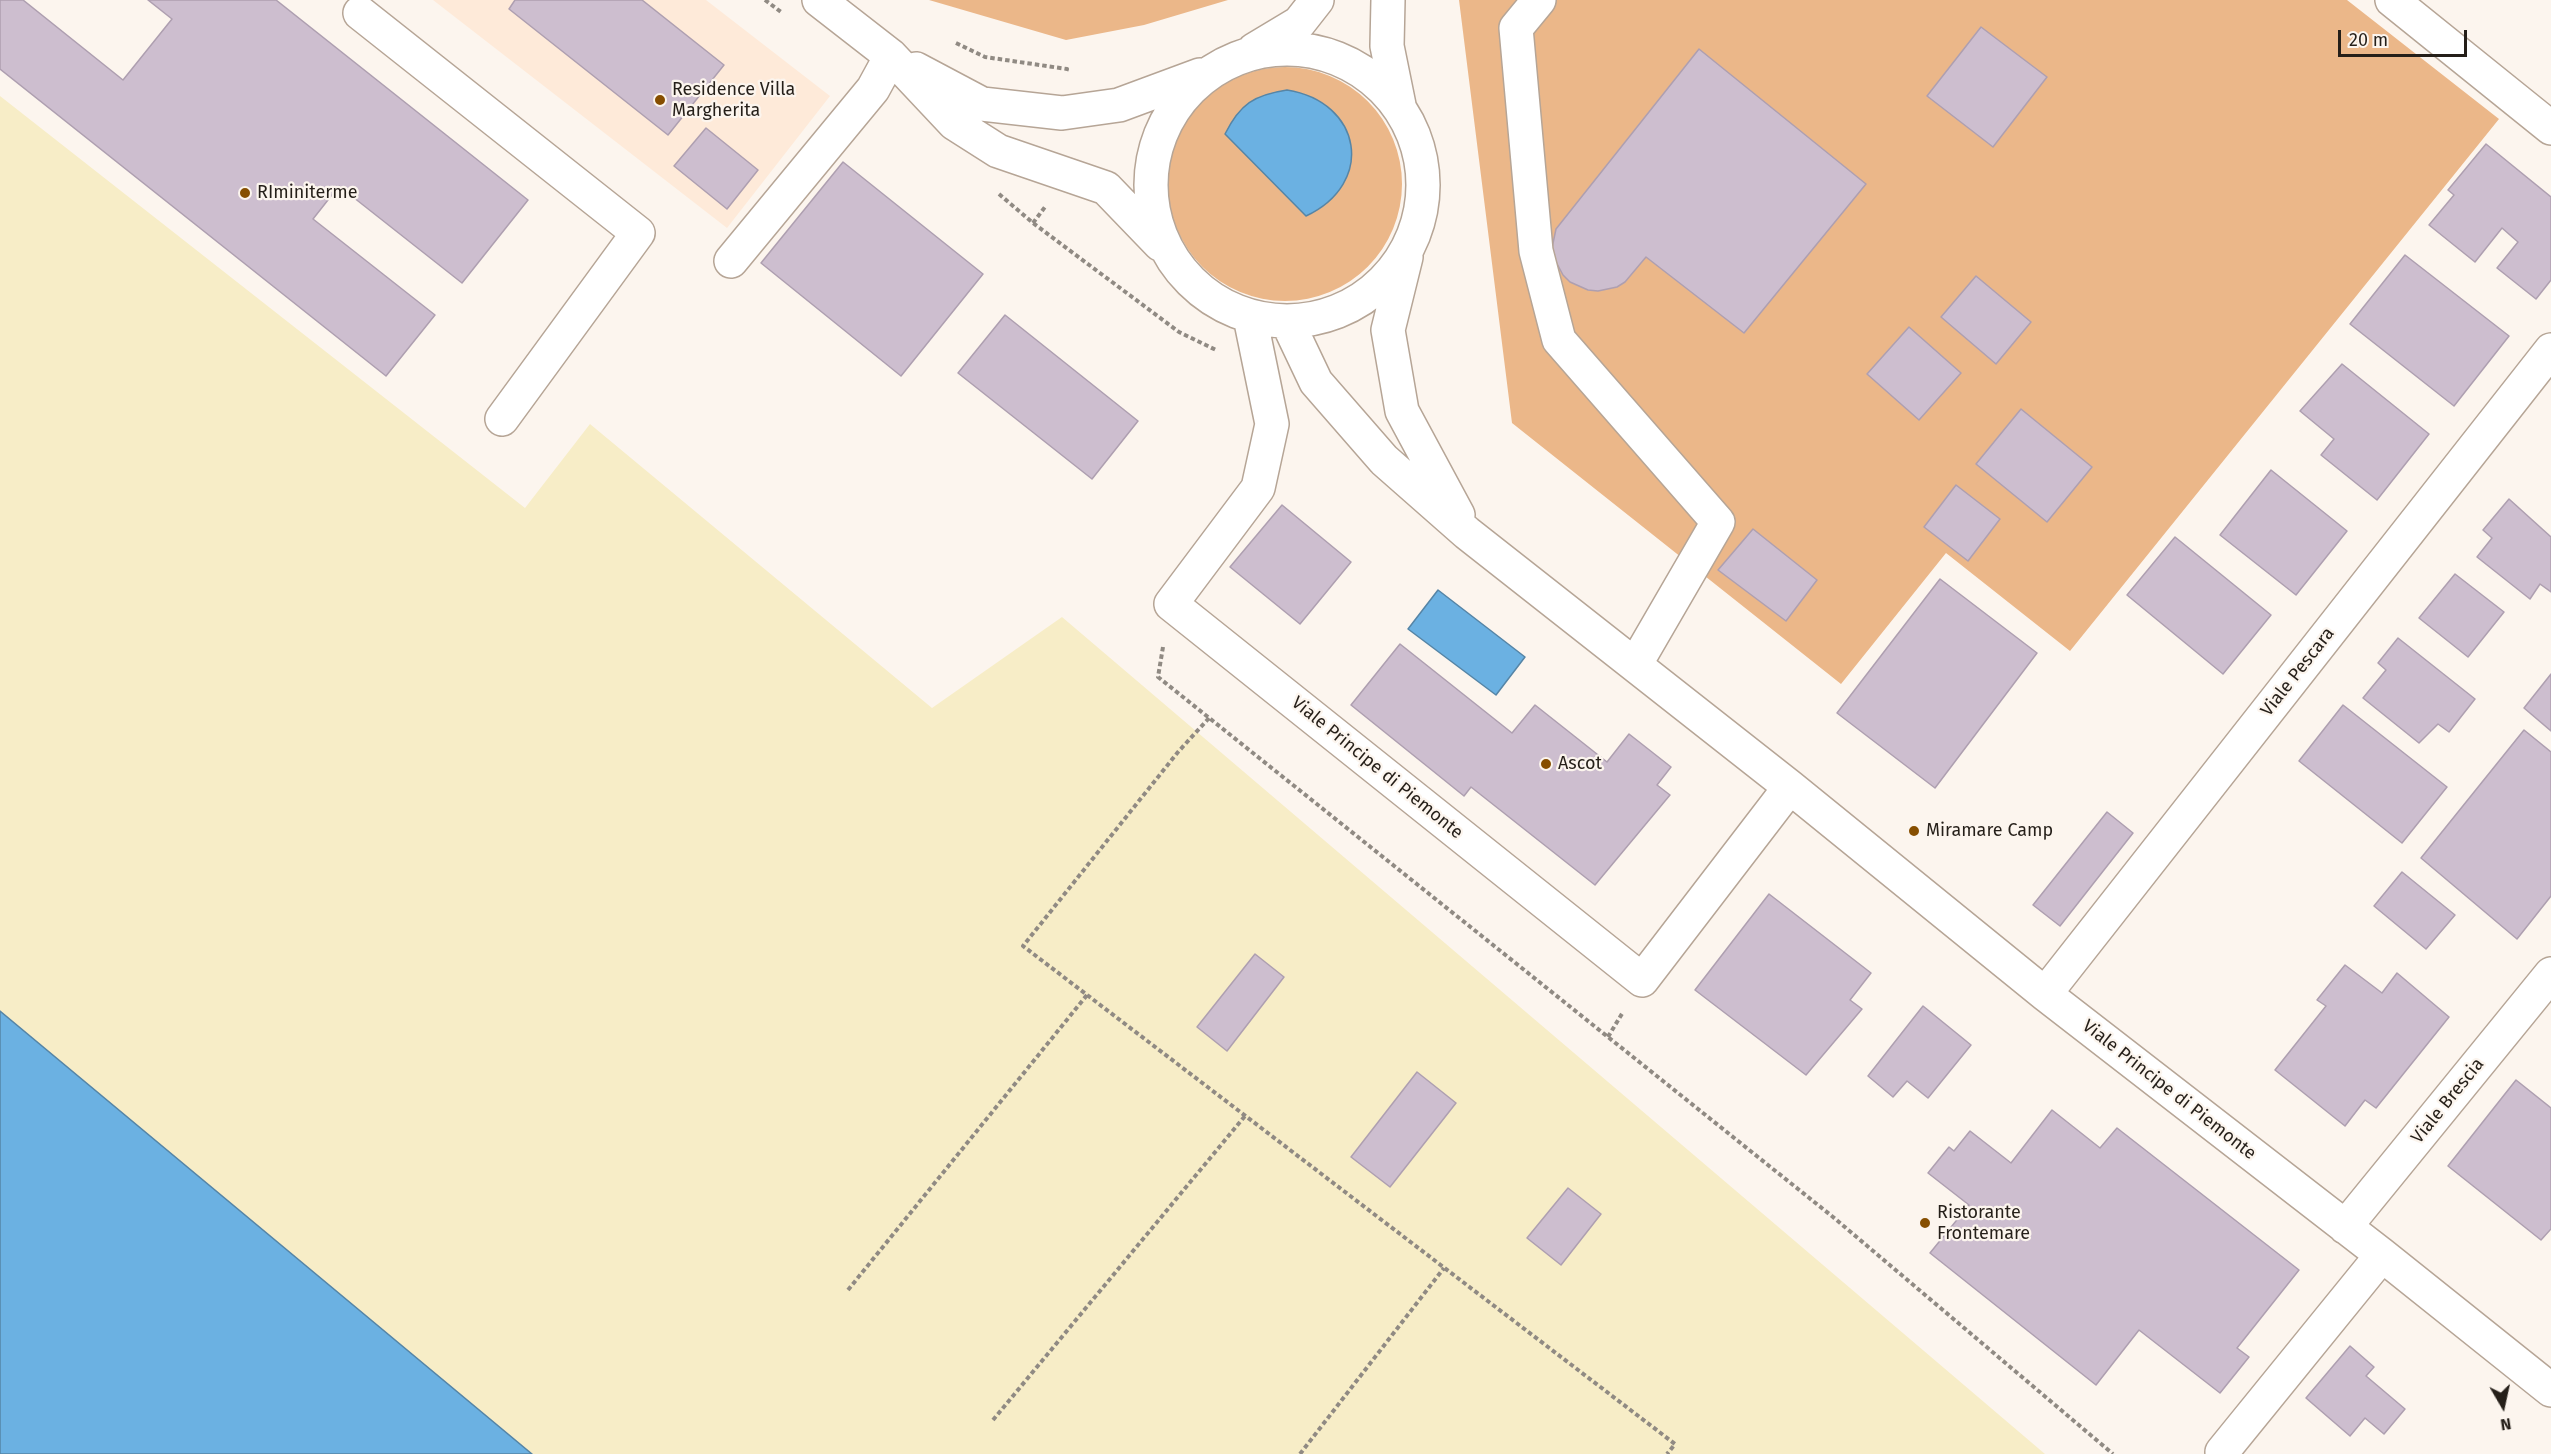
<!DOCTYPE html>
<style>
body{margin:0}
#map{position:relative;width:2551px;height:1454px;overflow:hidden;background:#fcf5ee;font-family:"Fira Sans",sans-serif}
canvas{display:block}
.north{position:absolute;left:2473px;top:1376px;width:60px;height:60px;-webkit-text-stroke:4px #fcf5ee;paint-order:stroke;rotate:171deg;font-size:16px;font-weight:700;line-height:24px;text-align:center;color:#251f19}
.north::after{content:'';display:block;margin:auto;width:21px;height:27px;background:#251f19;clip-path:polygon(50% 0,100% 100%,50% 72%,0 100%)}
.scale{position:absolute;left:2338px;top:30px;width:129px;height:27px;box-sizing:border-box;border:3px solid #251f19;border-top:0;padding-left:8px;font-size:18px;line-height:21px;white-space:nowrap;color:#251f19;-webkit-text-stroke:4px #fcf5ee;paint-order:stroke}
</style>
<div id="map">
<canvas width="2551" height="1454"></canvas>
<div class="north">N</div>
<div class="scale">20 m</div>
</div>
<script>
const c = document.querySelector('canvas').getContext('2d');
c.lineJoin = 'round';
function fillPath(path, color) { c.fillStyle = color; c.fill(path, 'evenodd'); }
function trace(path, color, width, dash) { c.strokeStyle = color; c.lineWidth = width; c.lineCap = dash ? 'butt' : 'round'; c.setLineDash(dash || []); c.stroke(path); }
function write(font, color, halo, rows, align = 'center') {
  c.font = font + ' "Fira Sans",sans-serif'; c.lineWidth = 4.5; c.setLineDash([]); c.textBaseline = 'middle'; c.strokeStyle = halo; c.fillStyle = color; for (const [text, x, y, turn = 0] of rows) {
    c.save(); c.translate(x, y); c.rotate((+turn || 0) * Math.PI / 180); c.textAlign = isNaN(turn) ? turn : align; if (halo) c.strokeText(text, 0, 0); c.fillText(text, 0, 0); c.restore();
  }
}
const built = new Path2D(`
 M433 0H706L830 96 727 228Z`);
const green = new Path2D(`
 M929 0H1228L1144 25 1066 40Z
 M1459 0H2347L2499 119 2070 651 1946 553 1841 684 1512 423Z
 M1168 184a117 117 0 1 1 234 0a117 117 0 1 1-234 0Z`);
const sand = new Path2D(`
 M0 96 525 508 590 424 932 708 1062 617 2045 1454H532L0 1011Z`);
const water = new Path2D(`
 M1287 90C1362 102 1376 183 1306 216L1225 134C1240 104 1254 95 1287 90Z
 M1438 590 1525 657 1496 695 1408 629Z
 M0 1011 532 1454H0Z`);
const building = new Path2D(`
 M0 0H23L123 80 172 19 148 0H276L528 200 462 283 339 186 313 219 435 315 386 376 0 69Z
 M515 0H642L724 65 668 135 509 9Z
 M1981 27 2047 77 1993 147 1927 96Z
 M1699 49 1866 184 1744 333 1646 257 1625 282 1617 287 1598 291 1588 290 1570 282 1563 275 1554 258 1552 248 1556 229Z
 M706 128 758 170 727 209 674 166Z
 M2486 144 2551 197V280L2536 299 2497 268 2518 242 2502 228 2475 262 2429 225 2454 195 2448 190Z
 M843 162 983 274 901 376 761 263Z
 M2405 255 2509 336 2454 406 2350 324Z
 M1976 276 2031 322 1996 364 1941 317Z
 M1005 315 1138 421 1092 479 958 373Z
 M1909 327 1961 373 1919 420 1867 374Z
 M2342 364 2429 434 2377 500 2321 455 2334 439 2300 411Z
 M2021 409 2092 467 2047 522 1976 464Z
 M2271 470 2347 531 2296 595 2220 535Z
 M1956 485 2000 519 1968 561 1924 527Z
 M2509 499 2551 537V592L2540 584 2530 599 2477 557 2492 538 2483 530Z
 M1282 505 1351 562 1300 624 1230 567Z
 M1753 529 1817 580 1786 621 1718 570Z
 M2175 537 2271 615 2223 674 2127 595Z
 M2455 574 2504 612 2468 657 2419 618Z
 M1940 579 2037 653 1935 788 1837 713Z
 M2398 638 2475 699 2449 732 2438 724 2419 743 2363 698 2386 670 2378 663Z
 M1400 644 1512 733 1535 705 1607 762 1629 734 1671 767 1657 785 1670 795 1595 885 1471 787 1464 796 1351 705Z
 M2551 674V731L2524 708Z
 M2343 705 2447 787 2402 843 2299 761Z
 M2524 730 2551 752V896L2517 939 2421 858Z
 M2107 812 2133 833 2060 926 2033 905Z
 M2402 872 2455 915 2426 949 2374 906Z
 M1769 894 1871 973 1850 1000 1862 1009 1806 1075 1695 990Z
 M1255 954 1284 977 1227 1051 1197 1027Z
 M2345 965 2382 993 2397 973 2449 1017 2376 1108 2365 1100 2345 1126 2275 1070 2326 1006 2317 1000Z
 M1923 1006 1971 1045 1928 1098 1907 1081 1893 1097 1868 1076Z
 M1417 1072 1456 1103 1390 1187 1351 1157Z
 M2516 1080 2551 1108V1229L2541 1240 2448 1166Z
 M2052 1110 2100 1148 2117 1128 2299 1270 2237 1348 2249 1357 2220 1393 2139 1330 2096 1385 1930 1253 1969 1205 1928 1173 1949 1147 1954 1151 1970 1131 2011 1163Z
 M1568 1188 1601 1214 1561 1265 1527 1238Z
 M2350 1346 2374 1367 2366 1376 2405 1409 2384 1434 2365 1418 2350 1436 2306 1398Z`);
const path = new Path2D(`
 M765 0 781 12
 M956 43 985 57 1067 69 1066 72
 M999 194 1033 223 1179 332 1216 350
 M1033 223 1045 207
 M1163 647 1158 677 1833 1217 2113 1454
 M1209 718 1178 752 1023 946 1675 1444 1667 1454
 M1608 1037 1623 1012
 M848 1290 1087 995
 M993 1420 1245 1116
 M1300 1454 1444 1268`);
const minor = new Path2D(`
 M819 0 891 56 954 123 998 151 1106 188 1160 244
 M1388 0 1387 46 1399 105
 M1539 0 1516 28 1536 251 1559 340 1718 522 1635 665
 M2392 0 2551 128
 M360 13 638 233 502 419
 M1151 185a136 136 0 1 1 272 0a136 136 0 1 1-272 0Z
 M1254 50 1299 23 1317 0
 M916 69 982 104 1062 113 1119 105 1200 75
 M1406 257 1388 330 1402 411 1458 515
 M731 261 873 89 891 56
 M1250 317 1272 424 1258 488 1171 604 1642 980 1790 787
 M1287 321 1316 382 1384 460 1467 533 1790 787 2045 994 2382 1255 2551 1390
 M2045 994 2551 350
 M2345 1227 2551 974
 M2222 1452 2382 1255`);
const markers = [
 [660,100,6,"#864e00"],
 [245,193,6,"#864e00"],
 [1546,764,6,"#864e00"],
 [1914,831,6,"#864e00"],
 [1925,1223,6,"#864e00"]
];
const poiNames = [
 ["Residence Villa",672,90],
 ["Margherita",672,111],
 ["RIminiterme",257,193],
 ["Ascot",1558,764],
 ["Miramare Camp",1926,831],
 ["Ristorante",1937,1213],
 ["Frontemare",1937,1234]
];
const streetNames = [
 ["Viale Pescara",2298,672,-52],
 ["Viale Principe di Piemonte",1377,768,39],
 ["Viale Principe di Piemonte",2169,1090,38],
 ["Viale Brescia",2448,1101,-51]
];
fillPath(built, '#feead9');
fillPath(green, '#ebb789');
fillPath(sand, '#f7edc7');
fillPath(water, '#6bb1e2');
trace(water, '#5685a6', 1.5);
fillPath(building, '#cdbecf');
trace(building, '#ae9fb0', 1.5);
trace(minor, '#b6a596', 36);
trace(path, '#908a83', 4, [4.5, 3]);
trace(minor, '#fff', 33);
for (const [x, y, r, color] of markers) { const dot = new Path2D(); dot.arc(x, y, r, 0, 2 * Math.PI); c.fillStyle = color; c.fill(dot); trace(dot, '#fcf5ee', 2); }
write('18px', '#251f19', '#fcf5ee', poiNames, 'left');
write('18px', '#251f19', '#fcf5ee', streetNames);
</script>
